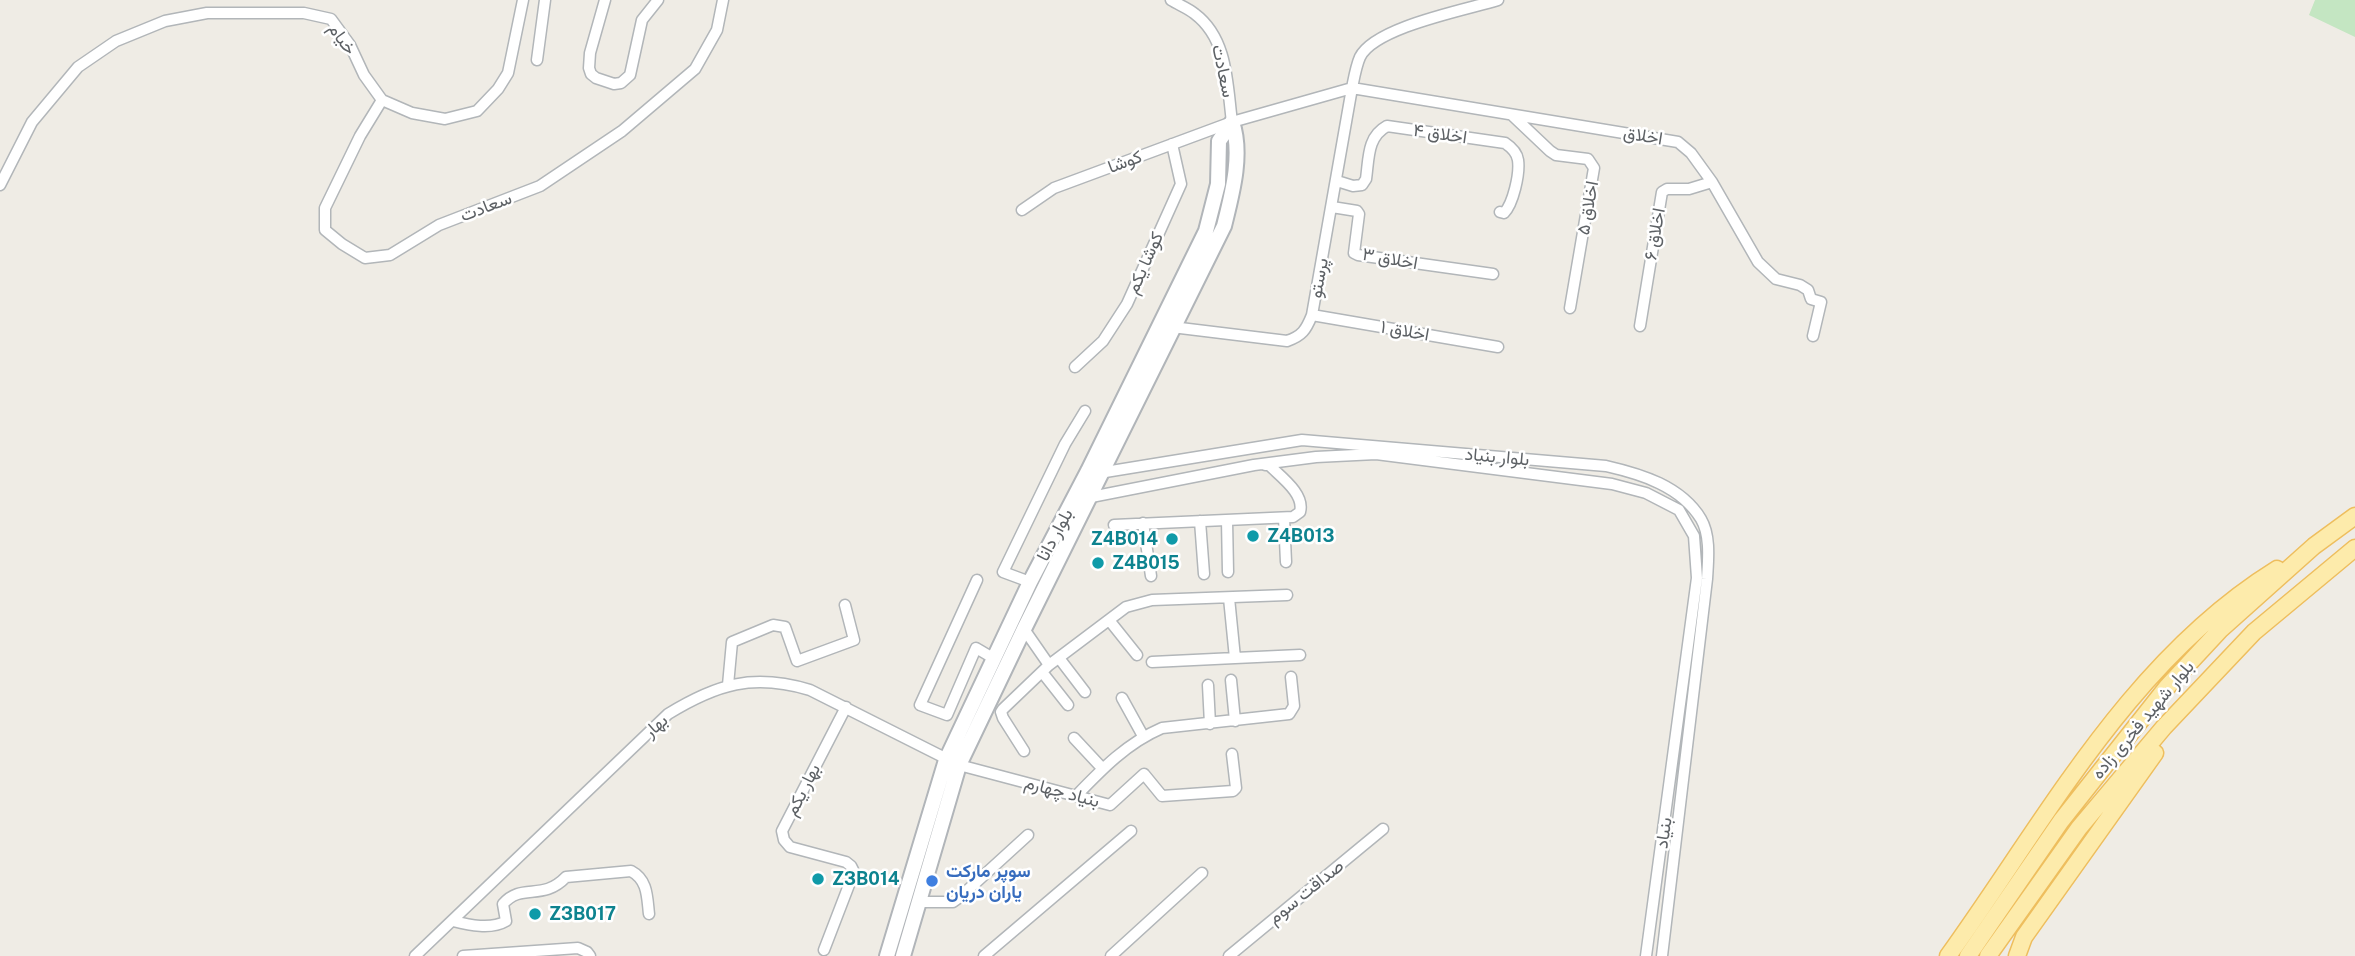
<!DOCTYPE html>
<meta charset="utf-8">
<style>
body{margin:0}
canvas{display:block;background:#efece5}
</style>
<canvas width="2355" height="956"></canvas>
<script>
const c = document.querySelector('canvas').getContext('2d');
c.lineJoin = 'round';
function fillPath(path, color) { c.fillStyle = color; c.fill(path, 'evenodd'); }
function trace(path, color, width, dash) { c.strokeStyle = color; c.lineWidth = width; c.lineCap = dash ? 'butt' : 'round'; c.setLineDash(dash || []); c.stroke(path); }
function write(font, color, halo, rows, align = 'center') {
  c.font = font + ' "Public Sans",Vazirmatn,sans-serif'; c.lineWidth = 5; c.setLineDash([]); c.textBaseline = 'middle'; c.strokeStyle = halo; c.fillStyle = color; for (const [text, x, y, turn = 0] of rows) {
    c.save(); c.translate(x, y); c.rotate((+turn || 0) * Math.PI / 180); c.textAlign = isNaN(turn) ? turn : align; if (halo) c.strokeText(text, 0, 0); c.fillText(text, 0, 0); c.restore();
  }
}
const green = new Path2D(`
 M2315 0H2355V37L2309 15Z`);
const street = new Path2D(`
 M605 0 590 53 589 68 591 74 596 78 614 84 621 83 630 75 642 20 658 0
 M1171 0C1179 5 1188 8 1195 14 1228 39 1227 84 1232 122
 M537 60 545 0
 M382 100 360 136 325 208V230L342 244 365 258 390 255 439 225 540 186 622 131 695 69 717 30 723 0
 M1512 115 1550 151 1556 155 1588 159 1594 168 1570 308
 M1337 181 1353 186 1362 185 1366 179C1369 158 1367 137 1387 126L1505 143C1511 147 1517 153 1518 160 1520 174 1513 204 1504 213L1500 212
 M0 185 32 122 78 67 116 41 165 21 207 13H304L331 19 350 45 364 75 382 100 412 113 445 119 477 111 498 89 508 73 523 0
 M1332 207 1357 211 1359 214 1354 253 1358 255 1493 274
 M1022 210 1054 188 1232 122 1352 88 1678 142 1691 153 1712 182 1758 262 1776 279 1800 285 1808 290 1811 299 1821 302 1813 336
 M1312 315 1498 347
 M1640 326 1662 192 1667 189H1689L1712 182
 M1172 327 1287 341C1302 336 1306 330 1312 315L1352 88C1354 78 1356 66 1360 57 1375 27 1465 10 1498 0
 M1075 367 1103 341 1127 304 1181 184 1172 144
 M1099 473 1302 440 1606 466C1641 474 1681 486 1701 519 1711 536 1708 561 1707 579L1662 956
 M1086 498 1254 465 1316 457 1376 454 1612 484 1646 493 1679 510 1694 536 1697 578 1646 956
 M1284 518 1286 562
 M1227 520 1228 572
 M1200 521 1204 574
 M1143 523 1151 576
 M1114 525 1293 517 1300 512C1305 494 1281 477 1269 465H1265
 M977 580 920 705 947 715 976 648 993 658
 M1030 582 1003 572 1065 444 1085 411
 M1229 598 1235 658 1300 655
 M1109 620 1137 655
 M1024 629 1049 665
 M1059 658 1085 692
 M1152 662 1235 658
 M1042 672 1068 705
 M1231 680 1235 721
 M728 685 732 642 773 625 785 627 797 661 854 640 845 605
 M1208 685 1210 724
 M1122 698 1143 736
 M1074 738 1102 768
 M1024 751 1003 718 1001 712 1003 709 1049 665 1126 607 1152 600 1287 595
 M1076 796C1102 769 1127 743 1162 728L1289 714 1294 706 1291 677
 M918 902H953L960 897 1028 835
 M453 921C469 925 491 930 506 921L503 904C522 882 542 902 566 877L631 871C648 880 647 897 649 914
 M824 950 854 872 851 866 846 862 790 847 784 840 782 831 846 707
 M415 956 668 714C717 684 753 673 810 690L959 765 1110 805 1144 774 1162 796 1233 791 1236 788 1232 754
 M463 956 578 948 587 952 590 956
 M984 956 1131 831
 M1111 956 1202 873
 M1229 956 1383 829`);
const secondary = new Path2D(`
 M887 956 946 760 1030 582 1088 471 1206 231 1218 184 1219 141 1232 122
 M903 956 959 765 1024 629 1224 226C1232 194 1243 154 1232 122`);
const primary = new Path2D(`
 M1948 956C2046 820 2130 660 2277 569
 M1968 956 2061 821 2167 687 2220 630 2314 546 2355 516
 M1988 956 2079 828 2164 727 2254 632 2355 548
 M2017 956 2024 937 2155 753`);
const markers = [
 [1253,536,7,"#0f9aa8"],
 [1172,539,7,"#0f9aa8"],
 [1098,563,7,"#0f9aa8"],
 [818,879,7,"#0f9aa8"],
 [932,881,7,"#3f7fe0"],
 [535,914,7,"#0f9aa8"]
];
const streetNames = [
 ["خیام",342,39,54],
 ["سعادت",1223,71,78],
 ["اخلاق ۴",1440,134,8],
 ["اخلاق",1643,136,9],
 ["کوشا",1125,162,-20],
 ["سعادت",486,207,-21],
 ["اخلاق ۵",1588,208,-80],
 ["اخلاق ۶",1655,234,-80],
 ["اخلاق ۳",1390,259,10],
 ["کوشا یکم",1145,263,-66],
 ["پرستو",1319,278,-80],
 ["اخلاق ۱",1405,331,10],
 ["بلوار بنیاد",1497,457,5],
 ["بلوار دانا",1055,535,-62],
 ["بلوار شهید فخری زاده",2143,720,-50],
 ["بهار",656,726,-41],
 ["بهار یکم",803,790,-63],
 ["بنیاد چهارم",1062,792,15],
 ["بنیاد",1664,833,-82],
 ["صداقت سوم",1306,892,-39]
];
const cultureNames = [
 ["Z4B013",1267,536],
 ["Z4B014",1158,539,"right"],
 ["Z4B015",1112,563],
 ["Z3B014",832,879],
 ["Z3B017",549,914]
];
const shopNames = [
 ["سوپر مارکت",946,871],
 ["یاران دریان",946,892]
];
fillPath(green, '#c4e6c2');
trace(street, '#b2b6b9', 13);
trace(secondary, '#b1b5b9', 18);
trace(primary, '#eebe5e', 19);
trace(street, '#fff', 10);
trace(secondary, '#fff', 14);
trace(primary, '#fdebab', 16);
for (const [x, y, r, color] of markers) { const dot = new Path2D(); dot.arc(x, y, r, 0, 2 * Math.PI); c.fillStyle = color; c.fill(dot); trace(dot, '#fff', 2.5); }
write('18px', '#5d6165', '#fff', streetNames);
write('bold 18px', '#0d838f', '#fff', cultureNames, 'left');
write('bold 18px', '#366cbe', '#fff', shopNames, 'left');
</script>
